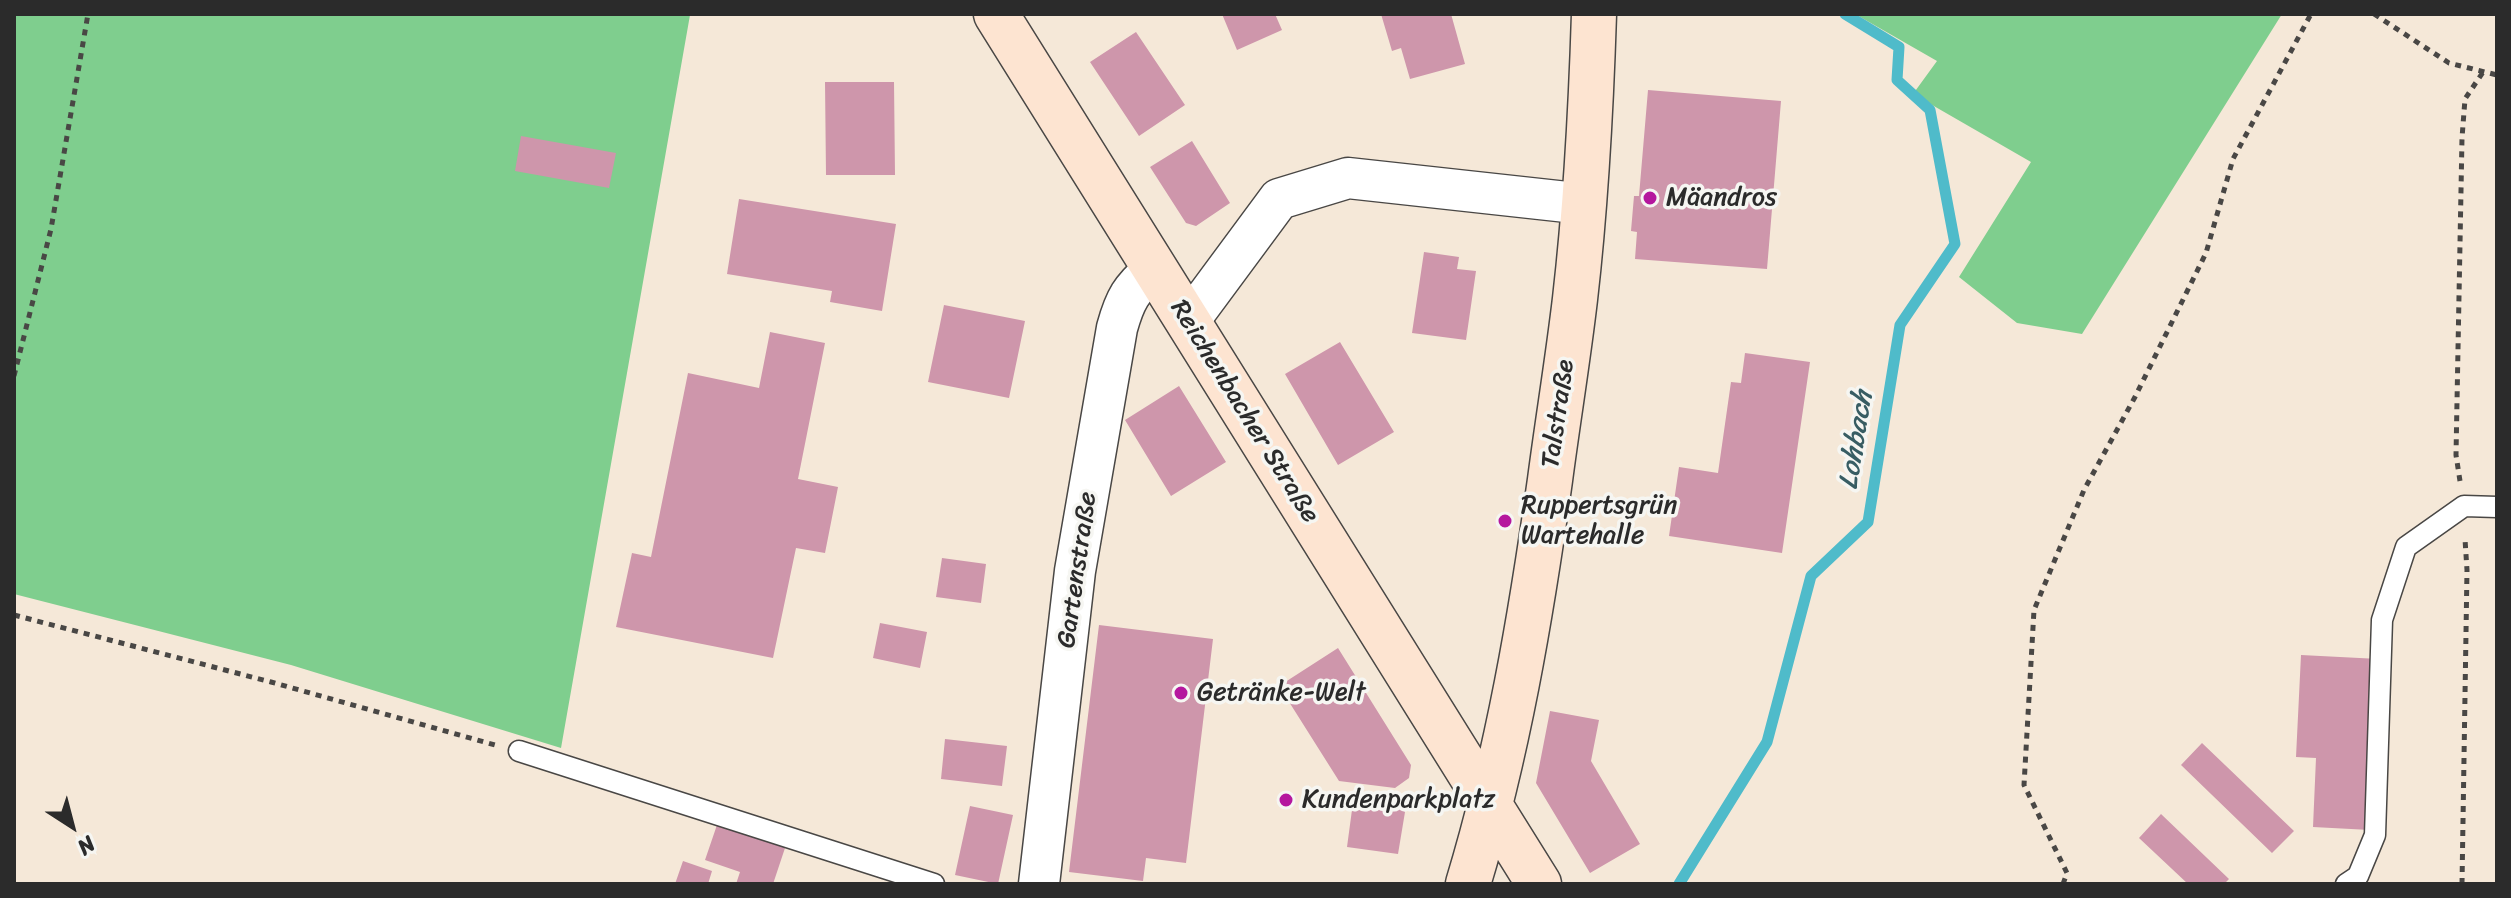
<!DOCTYPE html>
<meta charset="utf-8">
<style>
body{margin:0}
#map{position:relative;width:2511px;height:898px;overflow:hidden;background:#f5e8d8;font-family:Sriracha,sans-serif}
canvas{display:block}
.frame{position:absolute;inset:0;border:16px solid #2b2b2b;pointer-events:none}
.north{position:absolute;left:32px;top:786px;width:80px;height:80px;-webkit-text-stroke:6px #f6f6f2;paint-order:stroke;rotate:144deg;font-size:22px;font-weight:700;line-height:32px;text-align:center;color:#2b2b2b}
.north::after{content:'';display:block;margin:auto;width:28px;height:36px;background:#2b2b2b;clip-path:polygon(50% 0,100% 100%,50% 72%,0 100%)}
</style>
<div id="map">
<canvas width="2511" height="898"></canvas>
<div class="frame"></div>
<div class="north">N</div>
</div>
<script>
const c = document.querySelector('canvas').getContext('2d');
c.lineJoin = 'round';
function fillPath(path, color) { c.fillStyle = color; c.fill(path, 'evenodd'); }
function trace(path, color, width, dash) { c.strokeStyle = color; c.lineWidth = width; c.lineCap = dash ? 'butt' : 'round'; c.setLineDash(dash || []); c.stroke(path); }
function write(font, color, halo, rows, align = 'center') {
  c.font = font + ' Sriracha,sans-serif'; c.lineWidth = 7; c.setLineDash([]); c.textBaseline = 'middle'; c.strokeStyle = halo; c.fillStyle = color; for (const [text, x, y, turn = 0] of rows) {
    c.save(); c.translate(x, y); c.rotate((+turn || 0) * Math.PI / 180); c.textAlign = isNaN(turn) ? turn : align; if (halo) c.strokeText(text, 0, 0); c.fillText(text, 0, 0); c.restore();
  }
}
const green = new Path2D(`
 M14 14 690 15 561 748 291 665 14 594Z
 M1855 14H2282L2082 334 2017 323 1959 277 2031 162 1913 94 1937 61Z`);
const stream = new Path2D(`
 M1679 884 1767 742 1811 576 1868 522 1900 325 1955 244 1930 110 1897 80 1899 47 1845 14`);
const building = new Path2D(`
 M1222 14H1275L1282 30 1237 50Z
 M1381 14H1451L1465 64 1410 79 1401 48 1392 51Z
 M1136 32 1185 105 1139 136 1090 62Z
 M825 82H894L895 175H826Z
 M1648 90 1781 101 1767 269 1635 259 1637 232 1631 231 1634 196H1639Z
 M521 136 616 153 609 188 515 171Z
 M1192 141 1230 203 1196 226 1186 223 1150 167Z
 M739 199 896 224 882 311 830 302 832 291 727 274Z
 M1424 252 1459 257 1457 269 1476 271 1466 340 1412 333Z
 M944 305 1025 321 1009 398 928 382Z
 M770 332 825 343 798 479 838 487 825 553 796 548 773 658 616 627 632 553 651 557 688 373 759 388Z
 M1340 342 1394 432 1338 465 1285 374Z
 M1745 353 1810 362 1782 553 1669 536 1679 467 1718 473 1731 382 1741 383Z
 M1179 386 1226 462 1171 496 1125 420Z
 M942 558 986 564 981 603 936 597Z
 M880 623 927 632 920 668 873 658Z
 M1099 625 1213 639 1186 863 1146 858 1143 881 1069 872Z
 M1338 648 1411 765 1409 778 1395 788 1339 781 1279 686Z
 M2301 655 2379 659 2370 830 2313 827 2316 758 2296 757Z
 M1550 711 1599 720 1591 761 1640 844 1590 873 1536 783Z
 M945 739 1007 746 1002 786 941 779Z
 M2202 743 2294 831 2272 853 2181 765Z
 M1354 795 1394 800 1405 812 1398 854 1347 847Z
 M970 806 1013 815 998 884 955 875Z
 M2161 814 2229 879 2224 884H2188L2139 838Z
 M718 822 786 845 773 884H736L740 872 705 860Z
 M683 861 712 871 708 884H675Z`);
const path = new Path2D(`
 M2374 14 2449 63 2497 75
 M14 376 51 229 88 14
 M2460 481 2456 455 2462 138 2465 99 2483 72
 M14 615 271 682 495 745
 M2063 884 2067 873 2024 785 2034 610 2084 490 2135 397 2206 253 2233 159 2311 14
 M2462 884 2467 570 2465 539`);
const lane = new Path2D(`
 M519 751 934 884
 M2346 884 2358 876 2375 835 2382 620 2406 547 2464 506 2497 507`);
const street = new Path2D(`
 M1188 322 1279 199 1348 178 1585 204
 M1039 884 1075 571 1117 328C1125 299 1131 289 1154 269`);
const secondary = new Path2D(`
 M996 14 1539 884
 M1468 884C1508 752 1531 616 1550 480 1558 419 1568 359 1575 299 1586 204 1591 109 1594 14`);
const markers = [
 [1650,198,8,"#b5179e"],
 [1505,521,8,"#b5179e"],
 [1181,693,8,"#b5179e"],
 [1286,800,8,"#b5179e"]
];
const poiNames = [
 ["Mäandros",1666,198],
 ["Ruppertsgrün",1521,506],
 ["Wartehalle",1521,536],
 ["Getränke-Welt",1197,693],
 ["Kundenparkplatz",1302,800]
];
const streetNames = [
 ["Reichenbacher Straße",1244,412,58],
 ["Talstraße",1559,414,-82],
 ["Gartenstraße",1078,570,-82]
];
const waterNames = [
 ["Lohbach",1857,440,-81]
];
fillPath(green, '#7fce8e');
trace(stream, '#4fbbca', 11);
fillPath(building, '#ce96ab');
trace(lane, '#494745', 23);
trace(street, '#494745', 43);
trace(secondary, '#494745', 47);
trace(path, '#494745', 5, [6, 6]);
trace(lane, '#fff', 20);
trace(street, '#fff', 40);
trace(secondary, '#fde4d1', 44);
for (const [x, y, r, color] of markers) { const dot = new Path2D(); dot.arc(x, y, r, 0, 2 * Math.PI); c.fillStyle = color; c.fill(dot); trace(dot, '#f6f6f2', 3); }
write('26px', '#2b2b2b', '#f6f6f2', poiNames, 'left');
write('26px', '#2b2b2b', '#f6f6f2', streetNames);
write('italic 28px', '#385d63', '#f6f6f2', waterNames);
</script>
